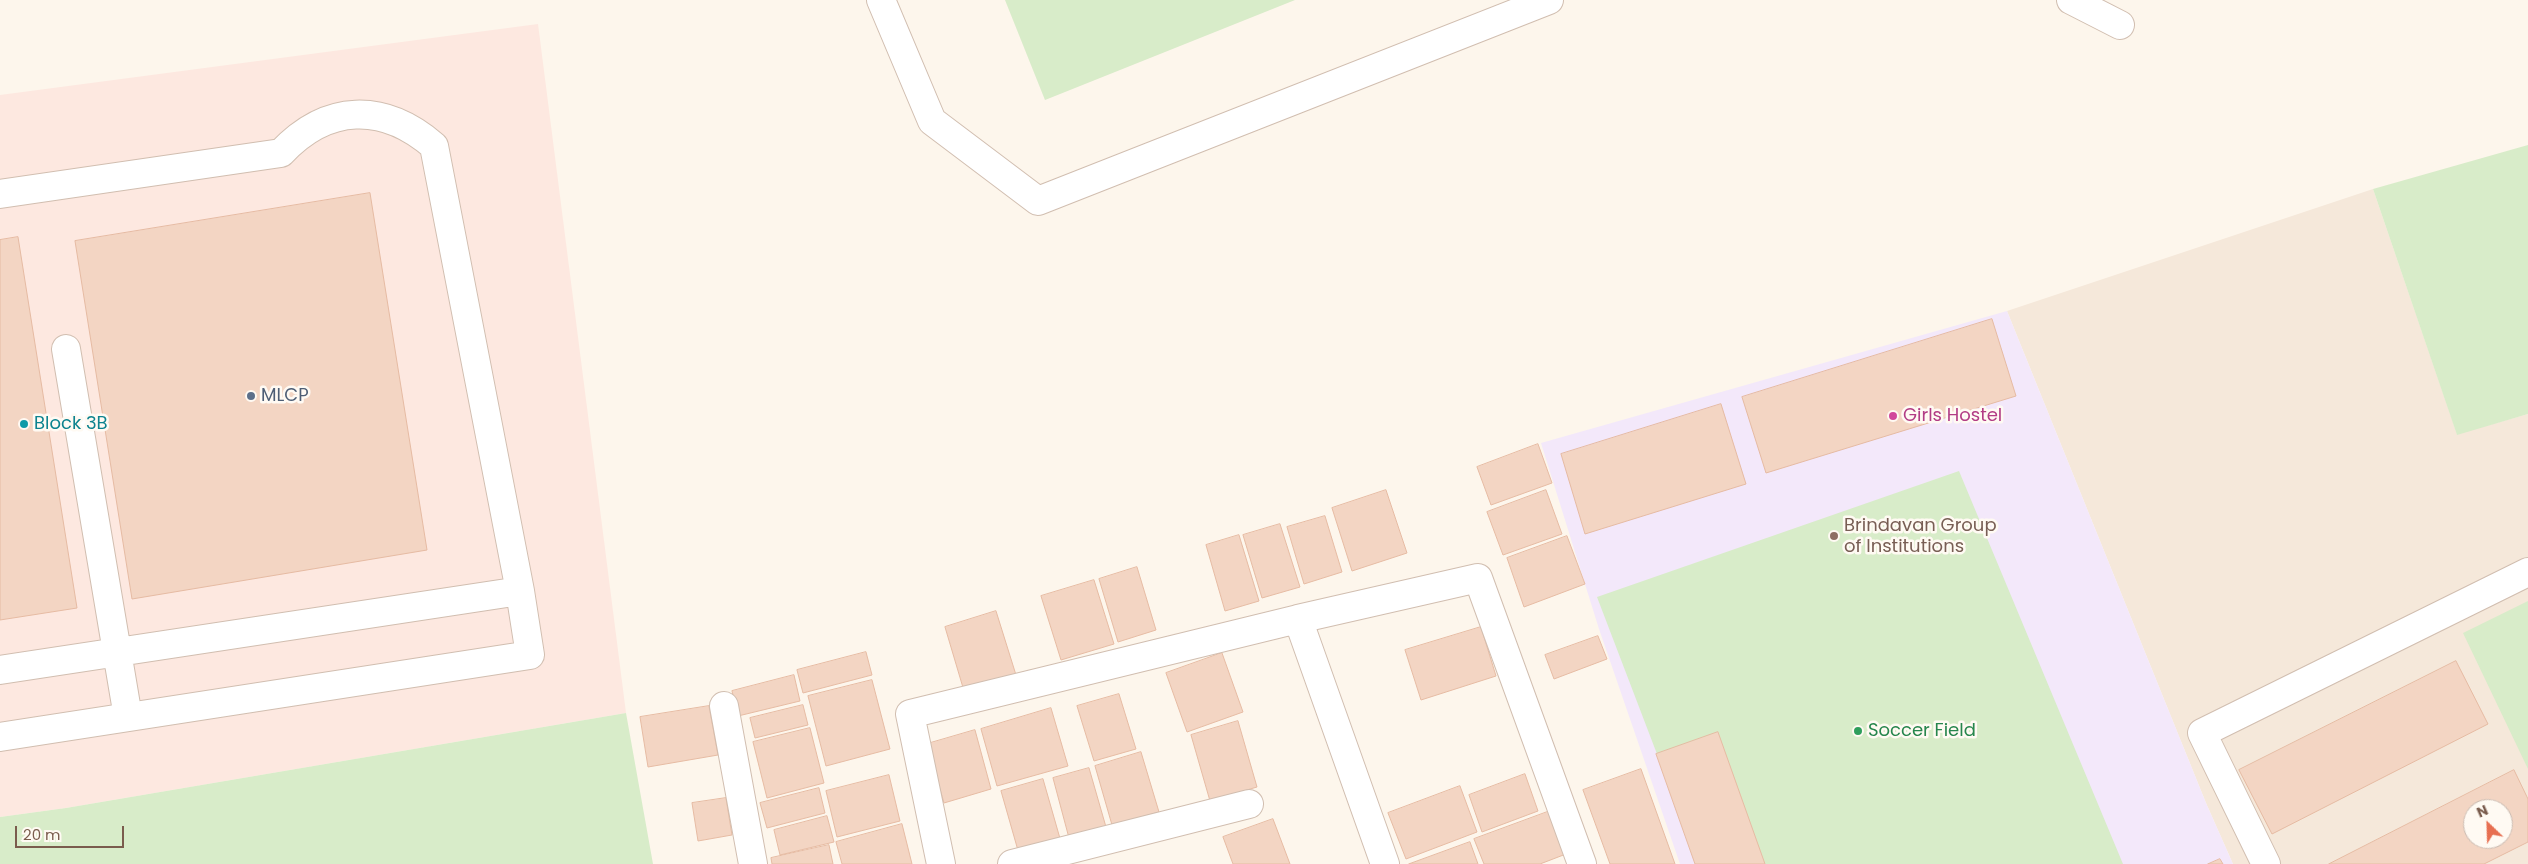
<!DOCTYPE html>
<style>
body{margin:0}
#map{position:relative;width:2528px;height:864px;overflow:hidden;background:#fdf6ec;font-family:Poppins,sans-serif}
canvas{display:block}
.north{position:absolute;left:2463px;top:799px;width:50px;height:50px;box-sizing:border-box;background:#fffaf3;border:1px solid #cabbb1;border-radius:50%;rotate:336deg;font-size:14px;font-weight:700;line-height:20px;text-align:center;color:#7a5c4d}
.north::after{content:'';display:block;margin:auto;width:18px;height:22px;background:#e76f51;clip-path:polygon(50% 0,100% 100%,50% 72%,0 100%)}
.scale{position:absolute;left:15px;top:826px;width:109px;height:22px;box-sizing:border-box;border:2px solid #7a5c4d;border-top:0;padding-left:6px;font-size:15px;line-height:18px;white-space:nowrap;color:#7a5c4d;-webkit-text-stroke:4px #fffaf3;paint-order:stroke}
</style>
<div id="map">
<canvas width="2528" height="864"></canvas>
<div class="north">N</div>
<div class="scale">20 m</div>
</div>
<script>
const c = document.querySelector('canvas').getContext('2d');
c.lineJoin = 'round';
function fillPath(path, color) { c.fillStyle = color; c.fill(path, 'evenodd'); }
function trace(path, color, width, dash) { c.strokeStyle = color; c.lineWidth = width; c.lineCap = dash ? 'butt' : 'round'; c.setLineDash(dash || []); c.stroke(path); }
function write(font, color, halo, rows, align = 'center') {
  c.font = font + ' Poppins,sans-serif'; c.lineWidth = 5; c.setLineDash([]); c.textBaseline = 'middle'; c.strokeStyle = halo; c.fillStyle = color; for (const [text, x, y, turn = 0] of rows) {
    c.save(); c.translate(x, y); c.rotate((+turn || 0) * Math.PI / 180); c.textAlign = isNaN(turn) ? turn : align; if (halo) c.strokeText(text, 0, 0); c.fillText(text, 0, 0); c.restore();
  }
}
const residential = new Path2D(`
 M2373 189 2457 434 2528 414V864H2233L2206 803 2007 311ZM2473 809H2503V839H2473Z`);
const commercial = new Path2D(`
 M538 24 626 713 66 808 0 817V95Z`);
const education = new Path2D(`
 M2007 311 2206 803 2233 864H1680L1599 629 1541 443Z`);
const green = new Path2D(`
 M1005 0H1295L1045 100Z
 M2528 145V414L2457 435 2373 189Z
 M1959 471 2123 864H1699L1597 597Z
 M2528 601V769L2463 633Z
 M626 713 653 864H0V817L66 808Z`);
const building = new Path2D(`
 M370 193 427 550 132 599 75 241Z
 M18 237 77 608 0 620V240Z
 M1992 319 2016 396 1766 473 1742 397Z
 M1721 404 1746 484 1585 534 1561 454Z
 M1538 444 1552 483 1491 505 1477 467Z
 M1386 490 1407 553 1352 571 1332 508Z
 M1546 490 1562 534 1503 555 1487 512Z
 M1325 516 1342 572 1304 584 1287 527Z
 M1280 524 1300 587 1262 598 1243 535Z
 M1239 535 1259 601 1225 611 1206 545Z
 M1567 536 1585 584 1524 607 1507 558Z
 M1137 567 1156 630 1118 642 1099 579Z
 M1094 580 1114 644 1061 660 1041 596Z
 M996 611 1016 675 964 691 945 627Z
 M1481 627 1496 676 1421 700 1405 650Z
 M1598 636 1607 659 1554 679 1545 655Z
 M866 652 872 675 803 693 797 670Z
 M1222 653 1243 712 1187 732 1166 673Z
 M2456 661 2488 724 2272 834 2239 770Z
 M794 675 800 701 738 716 732 691Z
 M872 680 890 749 826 766 808 696Z
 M1119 694 1136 749 1094 761 1077 706Z
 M803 705 808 725 755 738 750 718Z
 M709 706 718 755 648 767 640 717Z
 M1051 708 1068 766 997 786 981 729Z
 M1238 721 1257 787 1210 801 1191 735Z
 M810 728 824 783 767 798 753 742Z
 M975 730 991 789 944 803 927 744Z
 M1718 732 1765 864H1695L1656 754Z
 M1141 752 1159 812 1112 825 1095 766Z
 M1089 768 1106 827 1069 838 1053 778Z
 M1641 769 1675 864H1610L1583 790Z
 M2514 770 2528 799V842L2484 864H2329ZM2473 809H2503V839H2473Z
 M1525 774 1538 811 1482 832 1469 795Z
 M889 775 900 821 837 837 826 791Z
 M1043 779 1061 842 1019 854 1001 791Z
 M1460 786 1477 832 1406 859 1388 813Z
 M819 788 825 813 767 828 760 803Z
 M726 798 732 835 698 841 692 803Z
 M1550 811 1566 854 1540 864H1484L1474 839Z
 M827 816 834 842 780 855 774 830Z
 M1273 819 1290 864H1233L1223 837Z
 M902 824 912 864H842L836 842Z
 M1470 842 1478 864H1409Z
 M829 845 833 864H772L771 858Z
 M2220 859 2223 864H2208Z`);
const minor = new Path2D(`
 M881 0 932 121 1038 201 1549 0
 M2071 0 2120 25
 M0 194 281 153C327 104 383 102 434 146L520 591 530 655 0 737
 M66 349 128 717
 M0 670 520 591
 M724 706 753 864
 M941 864 910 714 1298 619
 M1012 864 1249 804
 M1385 864 1298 619 1478 578 1582 864
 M2266 864 2202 733 2528 572`);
const markers = [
 [251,396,5,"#5c6f8a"],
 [1893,416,5,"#d1479c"],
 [24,424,5,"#0f9aa8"],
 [1834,536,5,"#8d6e63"],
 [1858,731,5,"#2e9e5b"]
];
const serviceNames = [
 ["MLCP",261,396]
];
const hotelNames = [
 ["Girls Hostel",1903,416]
];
const cultureNames = [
 ["Block 3B",34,424]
];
const educationNames = [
 ["Brindavan Group",1844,526],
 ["of Institutions",1844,547]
];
const leisureNames = [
 ["Soccer Field",1868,731]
];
fillPath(residential, '#f5e8da');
fillPath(commercial, '#fde8e0');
fillPath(education, '#f3e8fa');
fillPath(green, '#d8ecc9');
fillPath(building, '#f3d5c3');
trace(building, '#e6bba3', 1);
trace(minor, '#d1beb0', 30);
trace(minor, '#fff', 28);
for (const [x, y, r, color] of markers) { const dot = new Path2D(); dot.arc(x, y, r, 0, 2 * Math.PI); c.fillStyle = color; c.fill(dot); trace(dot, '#fffaf3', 2); }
write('18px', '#4e5e75', '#fffaf3', serviceNames, 'left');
write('18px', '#b23c85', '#fffaf3', hotelNames, 'left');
write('18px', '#0d838f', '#fffaf3', cultureNames, 'left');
write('18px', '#785e54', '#fffaf3', educationNames, 'left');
write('18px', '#27864d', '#fffaf3', leisureNames, 'left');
</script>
